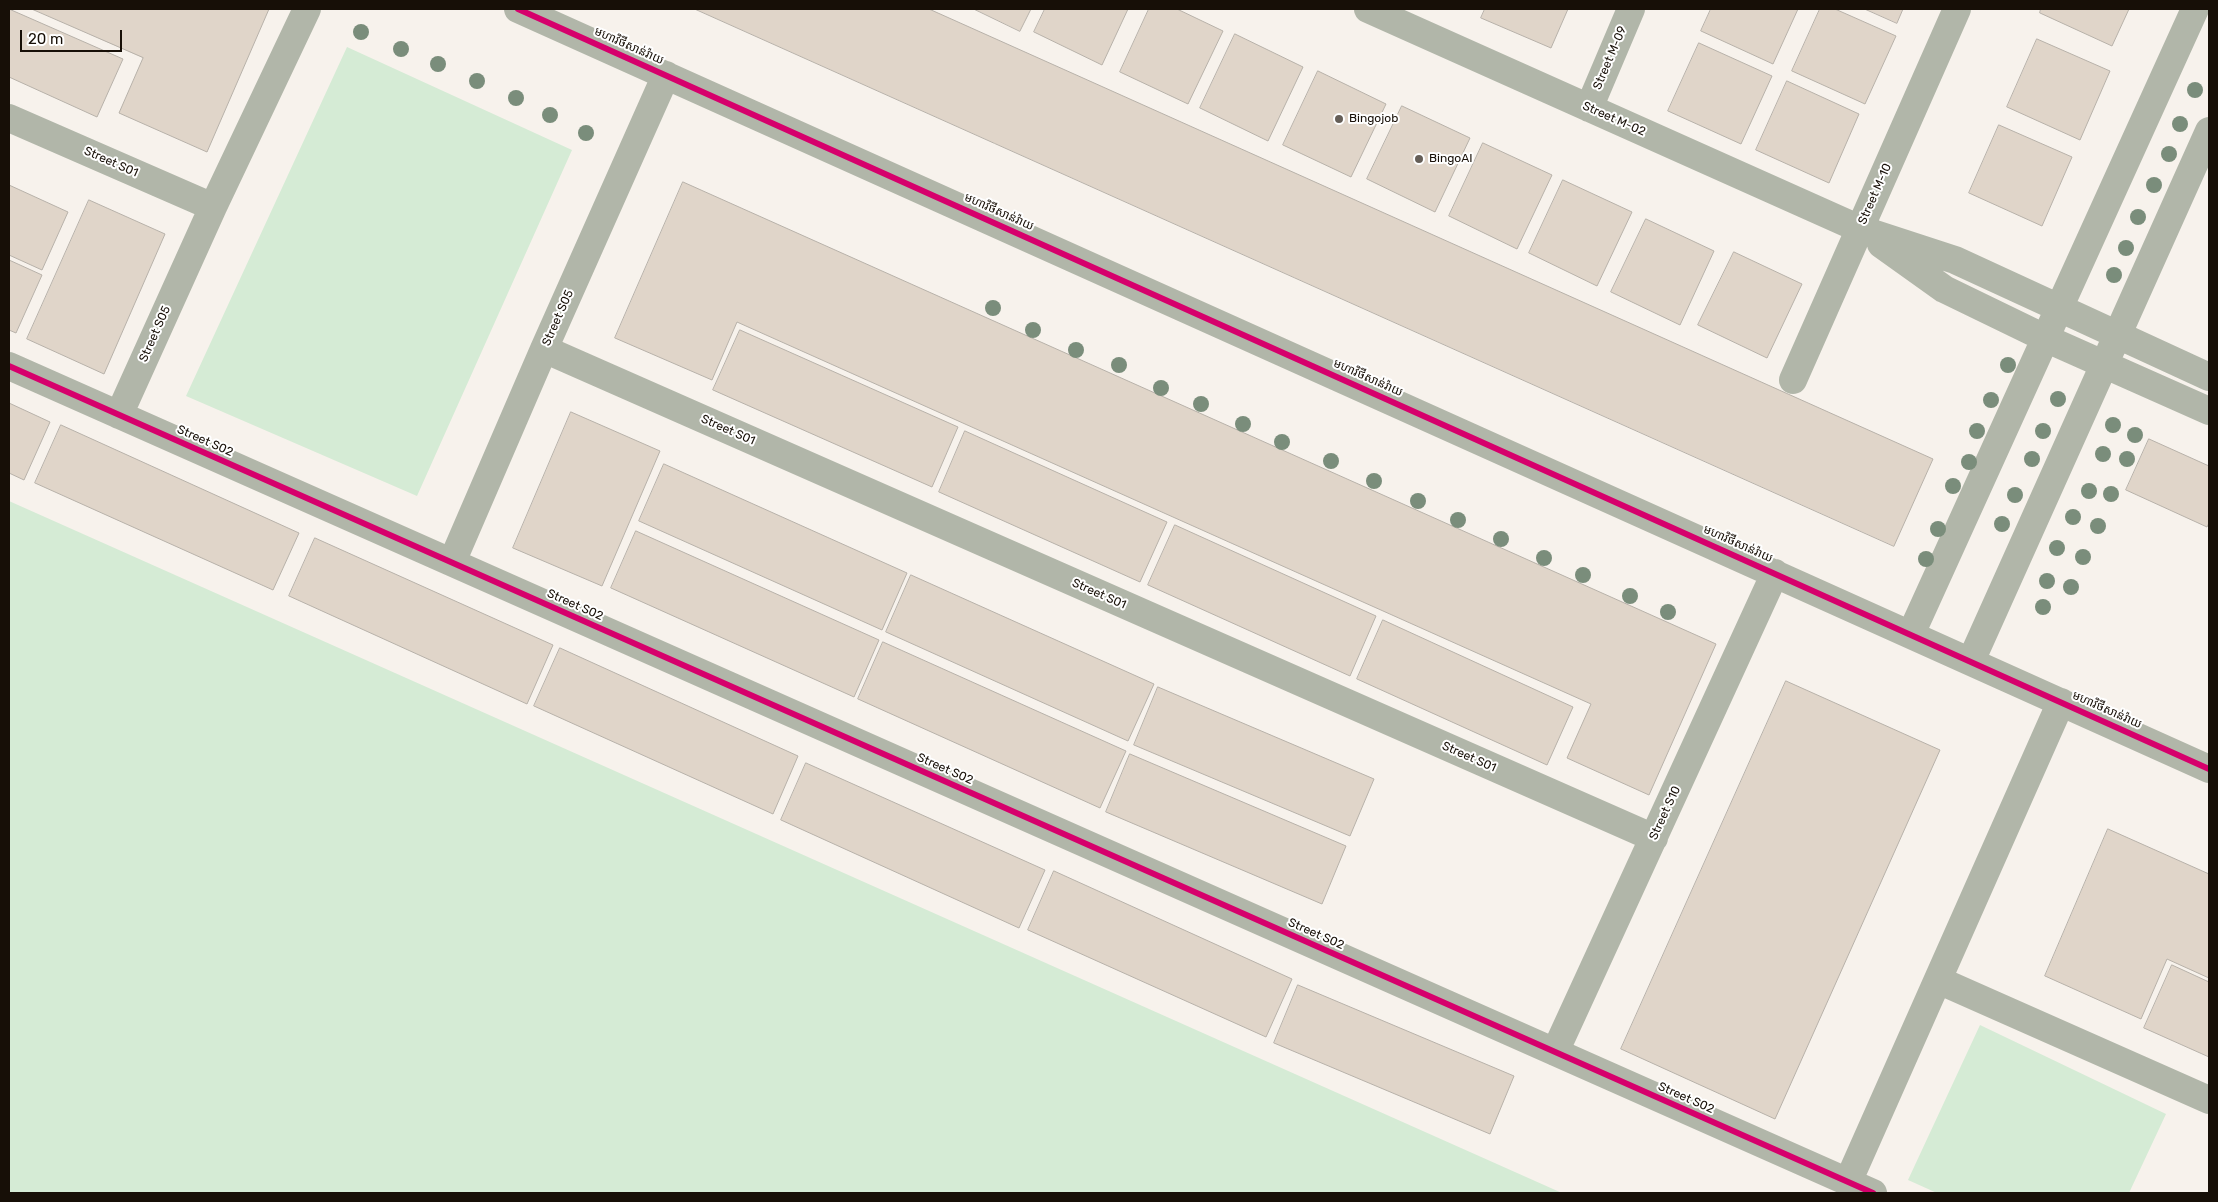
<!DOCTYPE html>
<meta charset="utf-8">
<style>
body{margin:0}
#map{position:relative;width:2218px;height:1202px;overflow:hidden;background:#f7f2ec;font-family:Rubik,sans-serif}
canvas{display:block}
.frame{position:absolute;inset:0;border:10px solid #170f07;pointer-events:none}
.scale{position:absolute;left:20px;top:30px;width:102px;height:22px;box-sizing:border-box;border:2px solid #170f07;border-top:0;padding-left:6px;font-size:15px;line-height:18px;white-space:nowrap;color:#170f07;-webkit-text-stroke:4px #fff;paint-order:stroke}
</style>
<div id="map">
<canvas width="2218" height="1202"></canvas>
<div class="frame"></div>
<div class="scale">20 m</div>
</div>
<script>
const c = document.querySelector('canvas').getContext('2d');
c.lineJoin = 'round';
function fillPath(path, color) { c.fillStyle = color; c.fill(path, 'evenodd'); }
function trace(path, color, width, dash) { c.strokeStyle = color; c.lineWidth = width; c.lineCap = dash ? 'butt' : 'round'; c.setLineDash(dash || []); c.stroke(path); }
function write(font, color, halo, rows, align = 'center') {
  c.font = font + ' Rubik,"Noto Sans Khmer",sans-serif'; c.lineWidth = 4; c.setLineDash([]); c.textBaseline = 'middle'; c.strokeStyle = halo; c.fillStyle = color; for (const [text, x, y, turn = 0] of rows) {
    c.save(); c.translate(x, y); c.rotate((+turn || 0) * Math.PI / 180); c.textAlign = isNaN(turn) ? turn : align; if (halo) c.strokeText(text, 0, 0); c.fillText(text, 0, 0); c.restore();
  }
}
const green = new Path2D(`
 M347 47 572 150 417 496 186 396Z
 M9 501 1562 1193H9Z
 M1980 1025 2166 1114 2129 1193H1937L1908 1180Z`);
const building = new Path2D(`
 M9 9 123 59 97 117 9 77Z
 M32 9H269L207 152 119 113 143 58Z
 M695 9H929L1933 459 1894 546Z
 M974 9H1031L1020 31Z
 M1045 9H1128L1102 65 1034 32Z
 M1149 9H1177L1223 31 1188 104 1120 72Z
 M1485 9H1568L1551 48 1481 18Z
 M1711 9H1798L1773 64 1701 31Z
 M1820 9H1835L1896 36 1865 104 1792 71Z
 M1865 9H1903L1897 23Z
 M2041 9H2129L2112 46 2040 13Z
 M1235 34 1303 67 1268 141 1200 108Z
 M2037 39 2110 71 2080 140 2007 107Z
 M1699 43 1772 76 1741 144 1668 111Z
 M1318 71 1386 104 1351 177 1283 145Z
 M1787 81 1859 114 1829 183 1756 150Z
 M1402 106 1470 138 1435 212 1367 179Z
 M1999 125 2072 157 2042 226 1969 193Z
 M1483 143 1552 175 1517 249 1449 216Z
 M1563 180 1632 212 1597 286 1529 253Z
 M683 182 1716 644 1649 795 1567 758 1591 704 737 322 712 380 615 338Z
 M9 185 68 212 42 270 9 255Z
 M89 200 165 234 104 374 27 339Z
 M1646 219 1714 251 1680 325 1611 292Z
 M1734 252 1802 284 1767 358 1698 325Z
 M9 260 42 275 16 333 9 330Z
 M740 330 958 427 932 487 713 390Z
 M9 403 50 422 24 480 9 473Z
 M571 412 660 451 602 586 513 548Z
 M61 425 299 533 273 590 35 483Z
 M965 431 1167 522 1140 582 939 492Z
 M2149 439 2209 466V523L2207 527 2126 490Z
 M664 464 907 573 882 630 639 521Z
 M1175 525 1376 616 1350 676 1148 585Z
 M636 531 879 640 854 697 611 588Z
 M315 538 553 645 527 704 289 596Z
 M911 575 1154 684 1128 741 886 632Z
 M1383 620 1573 707 1547 765 1357 679Z
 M883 642 1126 751 1100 808 858 699Z
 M560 648 798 756 773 814 534 706Z
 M1786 681 1940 750 1775 1119 1621 1049Z
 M1158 687 1374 779 1350 836 1134 745Z
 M1130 754 1346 846 1322 904 1106 812Z
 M806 763 1045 870 1019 928 781 820Z
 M2108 829 2209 874V978L2167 959 2141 1019 2045 976Z
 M1054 871 1292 979 1266 1037 1028 930Z
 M2172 965 2209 982V1057L2144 1028Z
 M1298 985 1514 1076 1490 1134 1274 1043Z`);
const minor = new Path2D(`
 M518 9 2209 769
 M1368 9 1860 229 1955 260 2209 377
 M1589 108 1631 9
 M9 118 213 207
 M1881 244 1944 289 2047 339 2209 411
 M544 349 1654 838
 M9 366 1873 1193
 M1793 380 1957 9
 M119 415 213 207 307 9
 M452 562 544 349 666 75
 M1911 634 2195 9
 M1971 661 2209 131
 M1938 980 2209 1100
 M1555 1052 1775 573
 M1848 1182 2061 702`);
const cycleway = new Path2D(`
 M518 9 2209 769
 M9 366 1873 1193`);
const trees = [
 [361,32],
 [401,49],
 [438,64],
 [477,81],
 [2195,90],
 [516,98],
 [550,115],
 [2180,124],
 [586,133],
 [2169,154],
 [2154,185],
 [2138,217],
 [2126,248],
 [2114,275],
 [993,308],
 [1033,330],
 [1076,350],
 [1119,365],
 [2008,365],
 [1161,388],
 [2058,399],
 [1991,400],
 [1201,404],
 [1243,424],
 [2113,425],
 [1977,431],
 [2043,431],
 [2135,435],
 [1282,442],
 [2103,454],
 [2032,459],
 [2127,459],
 [1331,461],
 [1969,462],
 [1374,481],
 [1953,486],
 [2089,491],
 [2111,494],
 [2015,495],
 [1418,501],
 [2073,517],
 [1458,520],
 [2002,524],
 [2098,526],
 [1938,529],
 [1501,539],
 [2057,548],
 [2083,557],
 [1544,558],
 [1926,559],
 [1583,575],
 [2047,581],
 [2071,587],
 [1630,596],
 [2043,607],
 [1668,612]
];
const markers = [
 [1339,119,5,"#655e57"],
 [1419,159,5,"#655e57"]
];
const streetNames = [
 ["មហាវិថីសាន់រ៉ាយ",629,46,24],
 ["Street M-09",1610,58,-67],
 ["Street M-02",1614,119,24],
 ["Street S01",111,162,24],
 ["Street M-10",1875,194,-66],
 ["មហាវិថីសាន់រ៉ាយ",999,212,24],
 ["Street S05",558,318,-66],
 ["Street S05",155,334,-66],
 ["មហាវិថីសាន់រ៉ាយ",1368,378,24],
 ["Street S01",728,430,24],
 ["Street S02",205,441,24],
 ["មហាវិថីសាន់រ៉ាយ",1738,544,24],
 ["Street S01",1099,594,24],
 ["Street S02",575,605,24],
 ["មហាវិថីសាន់រ៉ាយ",2107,710,24],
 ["Street S01",1469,757,24],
 ["Street S02",945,769,24],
 ["Street S10",1665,813,-65],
 ["Street S02",1316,934,24],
 ["Street S02",1686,1098,24]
];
const poiNames = [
 ["Bingojob",1349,119],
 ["BingoAI",1429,159]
];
fillPath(green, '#d5ebd5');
fillPath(building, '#e0d5c9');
trace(building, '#b7b1a9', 1);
trace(minor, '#b1b6a9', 28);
trace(cycleway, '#d6006c', 6);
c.fillStyle = '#7a8d7b';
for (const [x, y] of trees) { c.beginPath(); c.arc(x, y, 8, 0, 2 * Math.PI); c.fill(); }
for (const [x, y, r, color] of markers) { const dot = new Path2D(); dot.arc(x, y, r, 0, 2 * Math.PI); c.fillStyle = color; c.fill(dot); trace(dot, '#fff', 2); }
write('12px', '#170f07', '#fff', streetNames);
write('12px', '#170f07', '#fff', poiNames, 'left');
</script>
